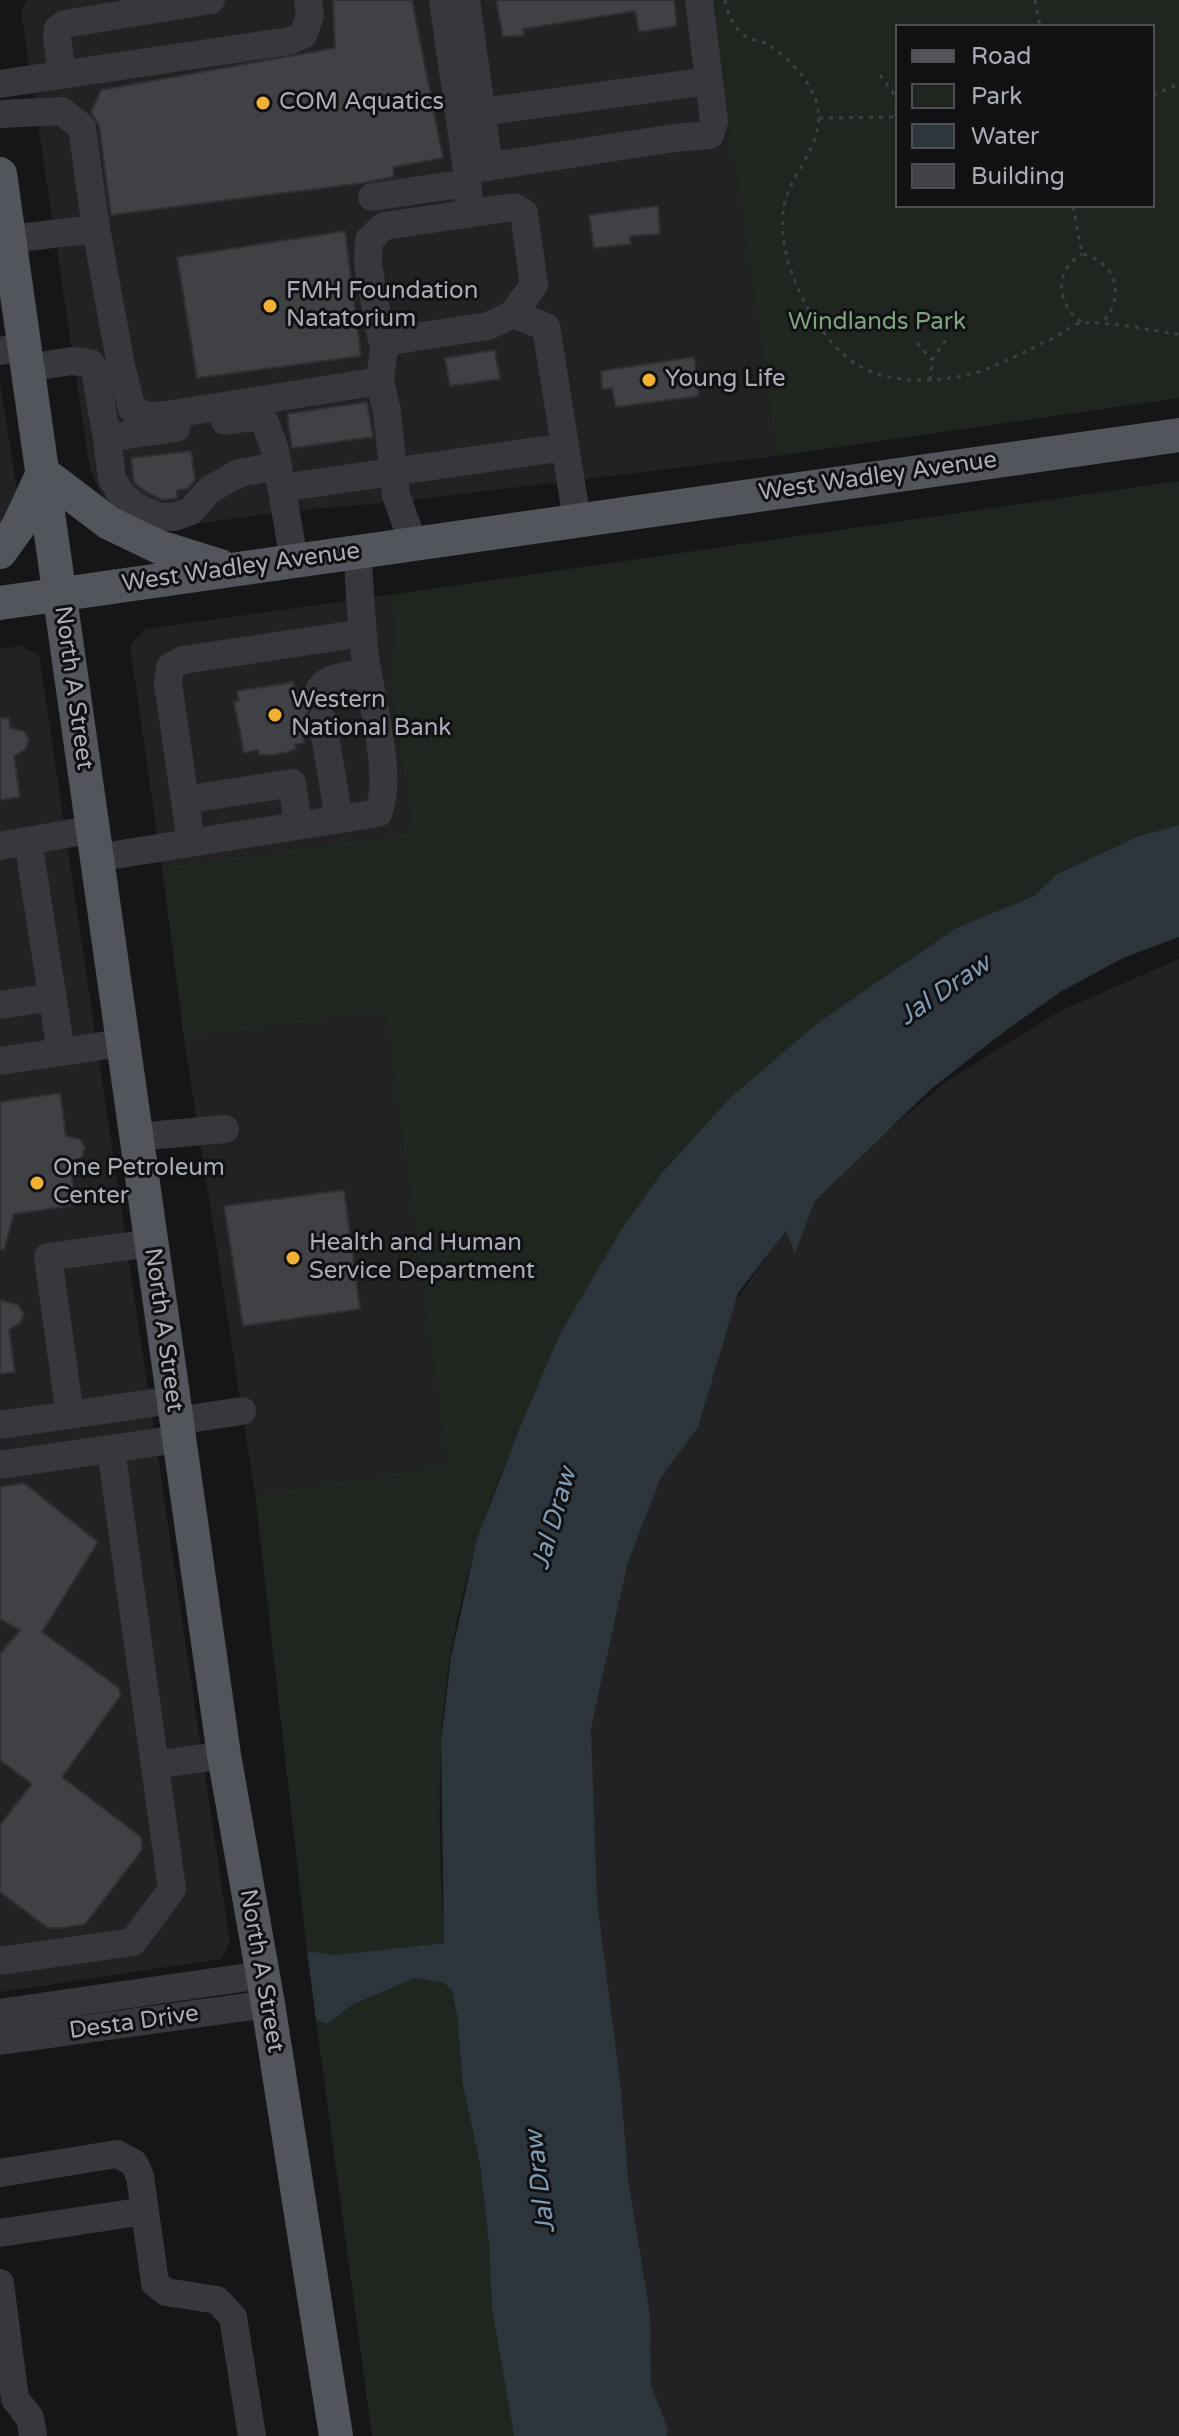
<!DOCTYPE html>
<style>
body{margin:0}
#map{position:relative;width:1179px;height:2436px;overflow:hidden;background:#161618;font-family:"Varela Round",sans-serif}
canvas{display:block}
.legend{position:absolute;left:895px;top:24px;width:260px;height:184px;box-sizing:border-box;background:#111113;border:2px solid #4d4f55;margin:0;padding:10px 14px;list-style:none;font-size:24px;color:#a8adb8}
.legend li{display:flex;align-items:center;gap:16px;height:40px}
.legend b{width:40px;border:2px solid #4d4f55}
</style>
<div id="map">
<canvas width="1179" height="2436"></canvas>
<ul class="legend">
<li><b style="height:10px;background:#53555c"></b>Road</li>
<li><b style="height:22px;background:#1e261f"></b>Park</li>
<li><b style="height:22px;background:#2c353c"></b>Water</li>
<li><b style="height:22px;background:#404145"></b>Building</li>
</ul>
</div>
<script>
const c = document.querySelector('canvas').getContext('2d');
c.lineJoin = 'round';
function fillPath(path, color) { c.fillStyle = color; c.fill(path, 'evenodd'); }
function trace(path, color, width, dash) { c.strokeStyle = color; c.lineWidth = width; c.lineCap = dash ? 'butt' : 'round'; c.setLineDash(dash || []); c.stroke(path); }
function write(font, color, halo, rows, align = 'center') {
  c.font = font + ' "Varela Round",sans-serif'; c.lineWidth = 6; c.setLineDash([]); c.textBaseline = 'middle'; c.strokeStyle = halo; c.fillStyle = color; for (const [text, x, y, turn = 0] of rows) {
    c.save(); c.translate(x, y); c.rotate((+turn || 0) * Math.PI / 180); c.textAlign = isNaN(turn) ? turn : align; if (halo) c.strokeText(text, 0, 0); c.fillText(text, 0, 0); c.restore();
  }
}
const built = new Path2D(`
 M27 0H710L776 456 395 502 289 511 150 530 104 501 90 470 21 11Z
 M0 382 17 491 0 536Z
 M389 595 394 635 389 675 411 832 162 867 130 646 145 629Z
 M20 646 39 654 230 1943 221 1959 0 1992V649Z
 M1179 959V2436H646L580 1947 582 1683 708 1340 783 1234 872 1144 947 1081 1060 1011Z
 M384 1012 446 1465 255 1494 184 1039Z`);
const green = new Path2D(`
 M710 0H1179V398L776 456ZM897 26H1153V206H897Z
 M1179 481V825L1139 836 1057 874 1034 896 956 928 819 1022 530 1408C480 1509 447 1630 441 1742 438 1809 441 1877 444 1943L334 1955 307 1951 255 1494 446 1465 384 1012 184 1039 162 867 411 832 389 674 394 635 389 595Z
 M415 1978 444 1983 452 1990 458 2021 462 2081 480 2165 489 2244 492 2308 514 2436H372L316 2020 327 2024 352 2005Z`);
const water = new Path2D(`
 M1179 825V937L1123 958 1060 992 1001 1034 930 1090 815 1201 795 1253 786 1231 738 1293 698 1427 661 1477 628 1562 591 1728 597 1902 621 2089 628 2179 650 2315 651 2385 668 2430 667 2436H514L492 2308 489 2244 480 2165 462 2081 458 2021 452 1990 444 1983 415 1978 352 2005 327 2024 316 2020 307 1951 334 1955 444 1943 441 1742 451 1657 477 1539 516 1437 560 1334 621 1230 661 1174 730 1098 819 1022 956 928 1034 896 1057 874 1139 836Z`);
const building = new Path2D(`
 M333 0H412L443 158 394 167 393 177 363 183 111 215 99 125 91 112 101 90 335 48Z
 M496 0H674L677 26 639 32 635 11 523 29 524 35 503 37Z
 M658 206 660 234 629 236 631 244 594 248 589 215Z
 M345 231 361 356 197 378 177 257Z
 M495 350 500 379 450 386 445 358Z
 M694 357 699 396 616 407 612 388 602 389 601 371Z
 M367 402 373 437 292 448 287 414Z
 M191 451 195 480 187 489 177 490V498L163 500 146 492 134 483 131 458Z
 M293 682 295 692 300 691 304 702 310 708 306 714 307 735H303L304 743 295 744 296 749 288 752 272 755H259L258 750 244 753 234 702 239 701 237 691Z
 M0 718H9L10 728 23 731 29 739 26 749 14 756 20 797 0 800Z
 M60 1093 66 1136 79 1139 85 1147 82 1157 70 1163 76 1205 14 1214 4 1250 0 1249V1102Z
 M344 1190 360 1309 243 1326 224 1206Z
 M0 1300 18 1305 24 1314 20 1323 9 1330 15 1372 0 1374Z
 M24 1483 98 1542 42 1632 119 1688 121 1695 62 1777 141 1837 142 1850 85 1924 62 1928H48L0 1892V1825L32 1784 0 1760V1654L20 1630 0 1619V1487Z`);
const path = new Path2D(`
 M725 0C728 14 733 27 745 36 751 41 761 40 767 44 789 57 814 84 818 109 824 144 791 173 784 205 782 214 783 227 783 235 787 279 819 340 856 364 891 387 954 383 991 367 1013 358 1035 347 1057 336 1064 332 1075 323 1083 323 1111 321 1150 331 1179 334
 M1035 0 1040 26
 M880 75 896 97
 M1153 95 1179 84
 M896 117V97
 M819 118 897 117
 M1073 206 1082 254C1117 262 1126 297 1102 323
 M1081 322C1057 304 1053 270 1082 254
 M917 343 932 360
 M930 380 932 360 947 338`);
const minor = new Path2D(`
 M443 0 467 170 469 214
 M466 0 489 167
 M62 74 57 38 58 29 65 24 211 0
 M0 84 289 41 303 35 310 16 308 0
 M481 112 709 81
 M0 114 61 111 82 127 96 229
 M467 170 674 138 710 135 714 121 699 0
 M372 197 467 183
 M9 239 96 229 121 366 132 409 147 416 167 415 380 381 385 339
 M513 314 534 285 524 213 514 207 384 226 369 240 368 265 381 337 390 341 488 326 513 314 546 327 577 520
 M0 351 25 346
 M28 368 71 361 90 363 95 371 107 438 176 428
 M380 381 387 412 396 495 413 543
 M225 421 254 417 265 422 275 450 294 560
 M107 438 112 479 122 495 137 507 159 517H174L191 511 209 490 239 473 278 466
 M281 488 565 447
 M318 693C325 675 350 676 368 673
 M322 719 339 819
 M185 800 292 783 298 825
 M191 842 168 683 170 667 183 660 363 633
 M0 846 28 841
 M96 858 378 813C394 777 370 697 365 656 361 621 360 586 357 551
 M0 1005 52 997
 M61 1052 28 841 93 829
 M0 1061 122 1043
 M136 1137 225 1129
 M70 1415 48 1257 151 1243
 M176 1421 242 1411
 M0 1425 173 1400
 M0 1465 179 1439
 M155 1765 224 1755
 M0 1961 133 1942 172 1889 111 1449
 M0 2013 262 1975
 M0 2041 268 2004
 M0 2173 117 2154 134 2163 140 2176 155 2283 166 2292 217 2300 233 2317 252 2436
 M0 2233 145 2211
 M0 2283 15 2399 30 2418 33 2436`);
const major = new Path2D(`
 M0 174 224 1755 268 2004 336 2436
 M0 552 18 527 43 473 109 523 159 547 220 566
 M0 603 1179 435`);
const markers = [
 [263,103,8,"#f2b134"],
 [270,306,8,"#f2b134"],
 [649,380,8,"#f2b134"],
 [275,715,8,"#f2b134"],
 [37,1183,8,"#f2b134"],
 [293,1258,8,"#f2b134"]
];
const poiNames = [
 ["COM Aquatics",279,103],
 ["FMH Foundation",286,292],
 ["Natatorium",286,320],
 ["Young Life",665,380],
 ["Western",291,701],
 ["National Bank",291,729],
 ["One Petroleum",53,1169],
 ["Center",53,1197],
 ["Health and Human",309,1244],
 ["Service Department",309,1272]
];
const parkNames = [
 ["Windlands Park",877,323]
];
const streetNames = [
 ["West Wadley Avenue",878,477,-8],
 ["West Wadley Avenue",241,568,-8],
 ["North A Street",73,688,82],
 ["North A Street",163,1330,82],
 ["North A Street",261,1971,80],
 ["Desta Drive",134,2023,-8]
];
const waterNames = [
 ["Jal Draw",945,991,-34],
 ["Jal Draw",555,1519,-74],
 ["Jal Draw",541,2182,-97]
];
fillPath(built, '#222225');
fillPath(green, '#1e261f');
fillPath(water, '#2c353c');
fillPath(building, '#404145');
trace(building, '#303034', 2);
trace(path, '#3d3f44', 3, [4, 6]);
trace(minor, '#37383d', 28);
trace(major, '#53555c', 34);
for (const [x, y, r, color] of markers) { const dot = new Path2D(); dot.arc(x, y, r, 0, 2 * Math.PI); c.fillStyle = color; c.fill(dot); trace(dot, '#111113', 3); }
write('24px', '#a8adb8', '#111113', poiNames, 'left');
write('24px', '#7fa381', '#111113', parkNames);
write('24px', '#a8adb8', '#111113', streetNames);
write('italic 26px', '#7f9bb3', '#111113', waterNames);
</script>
